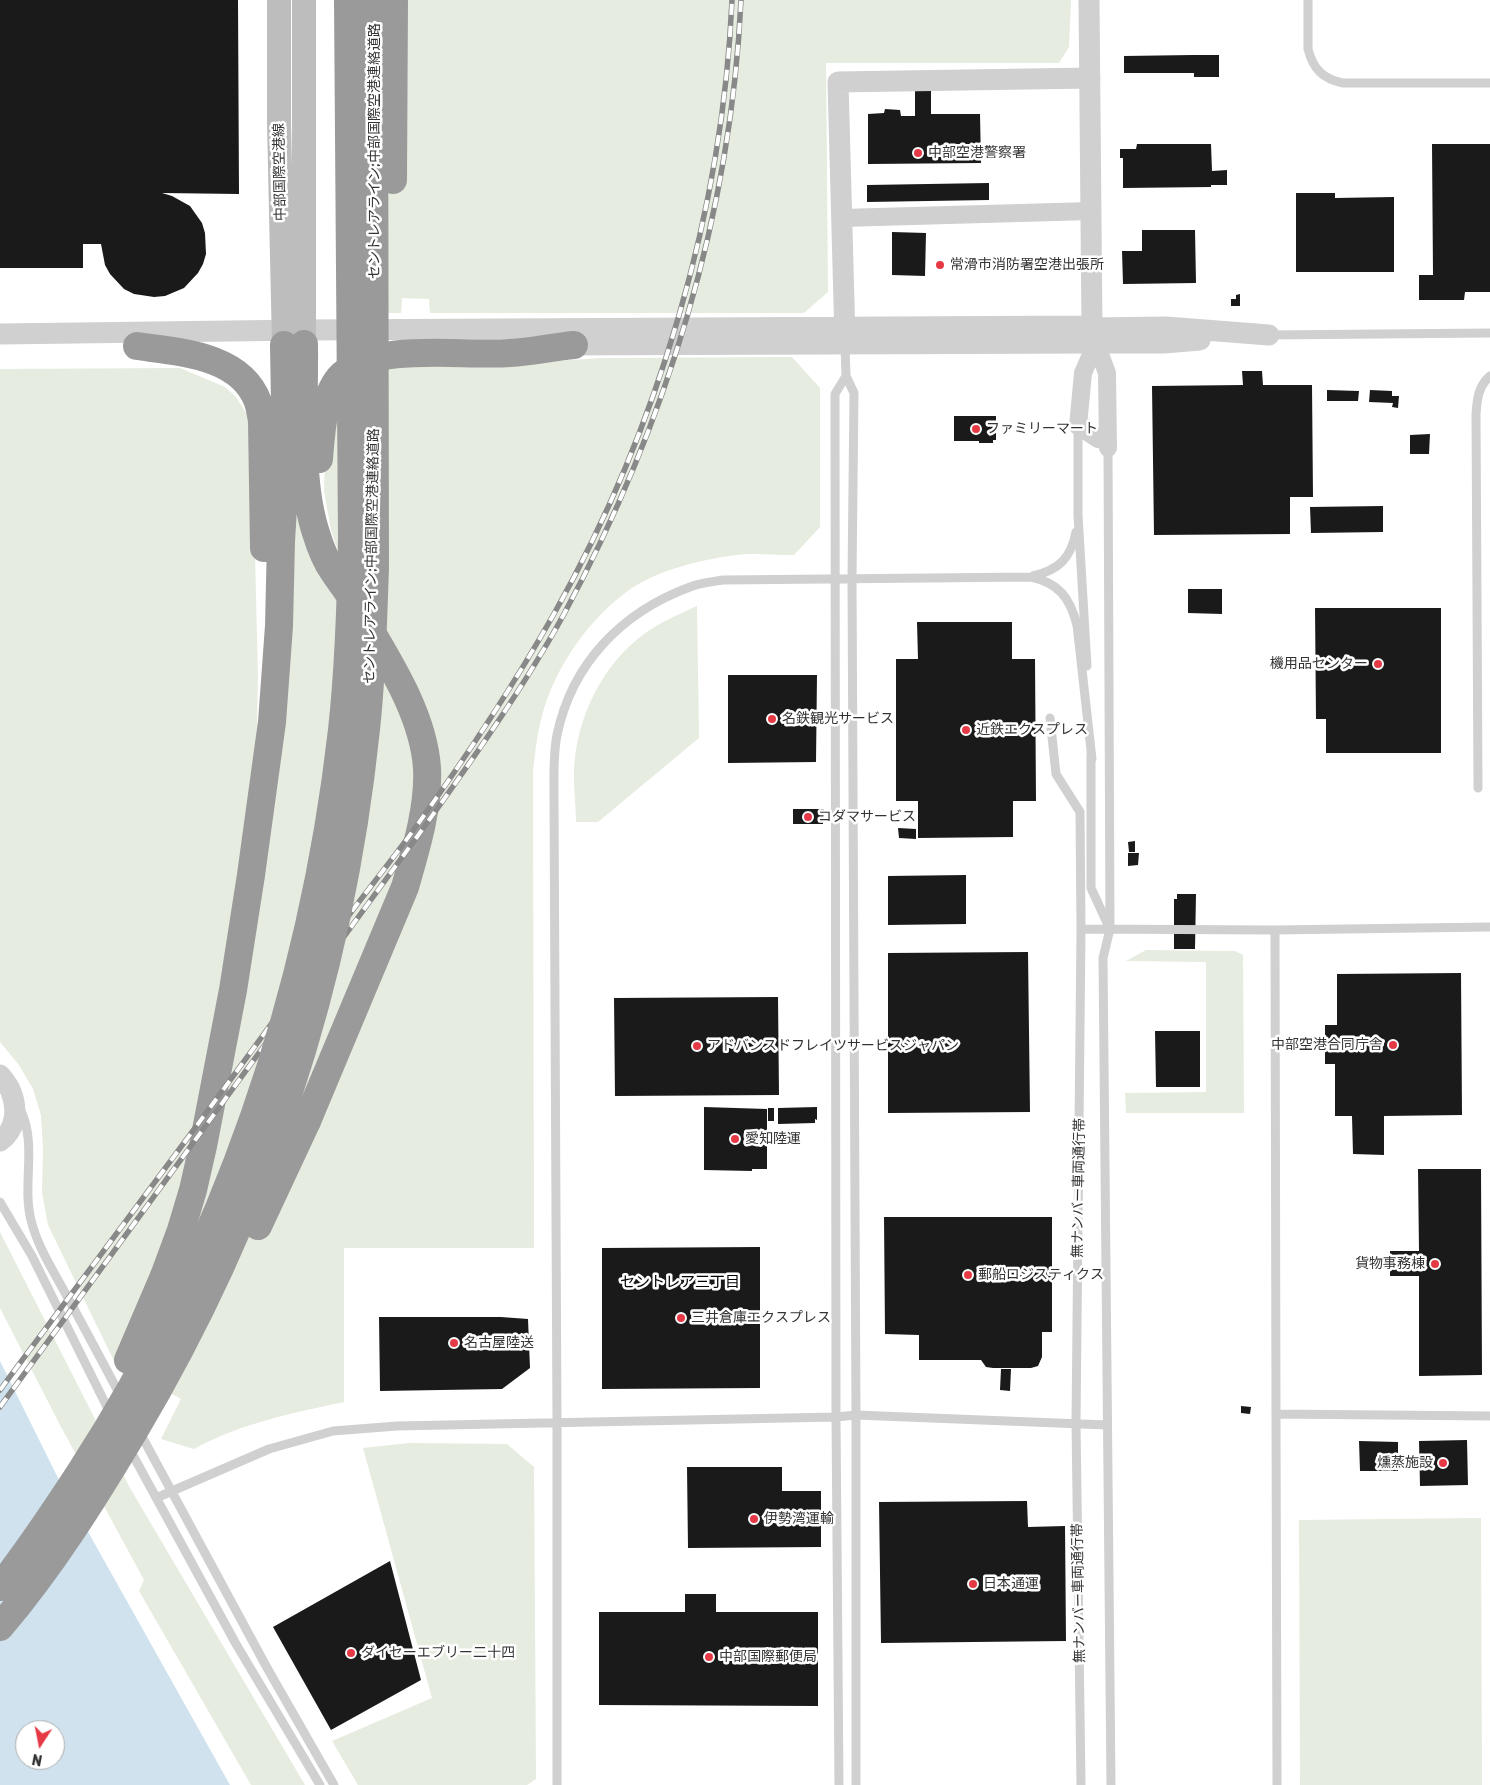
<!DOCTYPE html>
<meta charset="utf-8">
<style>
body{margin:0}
#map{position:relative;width:1490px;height:1785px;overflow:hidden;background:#fff;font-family:Rubik,sans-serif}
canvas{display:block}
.north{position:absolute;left:15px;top:1720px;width:50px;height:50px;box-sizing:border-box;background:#fff;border:1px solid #adadad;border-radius:50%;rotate:191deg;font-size:14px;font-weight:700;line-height:20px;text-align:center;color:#333}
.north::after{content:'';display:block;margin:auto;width:18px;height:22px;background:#e63946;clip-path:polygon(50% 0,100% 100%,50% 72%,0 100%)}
</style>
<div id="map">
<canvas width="1490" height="1785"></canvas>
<div class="north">N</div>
</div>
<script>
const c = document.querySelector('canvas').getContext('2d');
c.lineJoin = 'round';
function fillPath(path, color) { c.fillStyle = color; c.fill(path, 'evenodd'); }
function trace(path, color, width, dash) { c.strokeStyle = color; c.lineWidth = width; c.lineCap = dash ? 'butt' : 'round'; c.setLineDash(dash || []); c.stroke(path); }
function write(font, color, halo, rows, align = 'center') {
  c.font = font + ' Rubik,"Noto Sans JP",sans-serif'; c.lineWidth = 5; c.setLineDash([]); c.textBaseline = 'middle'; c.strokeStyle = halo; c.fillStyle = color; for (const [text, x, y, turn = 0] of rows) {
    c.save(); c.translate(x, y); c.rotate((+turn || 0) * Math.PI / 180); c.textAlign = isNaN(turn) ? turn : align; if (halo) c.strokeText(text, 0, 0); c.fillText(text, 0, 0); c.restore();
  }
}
const green = new Path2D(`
 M358 0H1071L1069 47 1059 63H826L828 292 804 313H430L429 299 402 298 401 313H358Z
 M792 357 820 388V527L794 555C773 555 750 552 729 556 697 561 660 570 632 588 590 617 555 666 542 716 537 734 535 753 533 772L534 1248H344V1402C293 1413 241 1423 194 1449L161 1439 181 1399 114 1361 48 1225 42 1192 43 1149 41 1115 33 1089 19 1065 0 1042V369L180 368 225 387 236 397 248 416 252 432 258 678 256 762 290 518 306 515 310 533 339 554 331 530 324 491 325 460 332 416 380 365 469 367 601 358Z
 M697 606 699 738 598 822H576C576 801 572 778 575 757 581 707 609 655 653 628 667 619 682 613 697 606Z
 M1146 950 1224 951H1235L1243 955 1244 1113H1126L1125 1093 1206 1092V962L1126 961Z
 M0 1232 130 1488 305 1785H251L139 1591 144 1580 60 1425 0 1308Z
 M409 1443 507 1444 534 1467 536 1779 527 1785H358L332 1741 432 1698 363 1448Z
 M1481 1518 1482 1785H1300L1299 1520Z`);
const water = new Path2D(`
 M0 1361 59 1480 230 1785H0ZM25 1730H55V1760H25Z`);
const building = new Path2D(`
 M0 0H238L239 194 162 193 172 196 190 206 202 223 205 233 206 254 203 264 198 273 184 288 165 296 154 297 134 294 124 289 110 274 105 265 101 244H83V268H0Z
 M1193 55H1219V77H1194V73H1124V56Z
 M915 86H931V114H980L981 163 868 164V114L884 113 885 109 900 110 901 116H915Z
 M1137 144H1211L1212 171 1227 170V185H1211V187L1123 188V158H1120V149H1136Z
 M1432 144H1490V292H1465L1464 300H1419V275H1433Z
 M989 183V200L867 202V185Z
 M1296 193H1335V198L1394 197V272H1296Z
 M1142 230H1195L1196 283 1123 284 1122 251H1142Z
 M892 232 926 233 925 276 892 275Z
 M1240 294V306H1231V299H1236V295Z
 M1242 371H1262L1263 385H1312L1313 497H1290V534L1154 535 1152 386 1243 385Z
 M1327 390 1359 391 1358 401H1327Z
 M1370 390 1392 391V396H1399L1398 408 1392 407 1393 403 1369 402Z
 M954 416H996V440H993V443H979V441H954Z
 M1430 434 1429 454H1410V435Z
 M1383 506V532L1311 533 1310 507Z
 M1188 589H1222V614L1188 613Z
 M1315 608H1441V753H1326V719H1316Z
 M917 622H1012V659H1035L1036 801H1013V837L918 838V801H896V659H918Z
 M728 675H817L816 762 728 763Z
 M793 809H824L823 824H793Z
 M898 828 916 829V839L899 838Z
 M1135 841V852H1129L1128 842Z
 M1128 853H1139L1138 865 1128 866Z
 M966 875V924L888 925V876Z
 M1177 894H1196L1195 949H1174V899H1177Z
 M1028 952 1030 1112 888 1113V953Z
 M1461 973 1462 1115 1384 1116V1155L1353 1154 1352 1116H1335V1064H1325V1025H1337V974Z
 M778 997 779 1095 615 1096 614 998Z
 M1155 1031H1200V1087H1156Z
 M704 1107 767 1109V1169H752V1171L704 1170Z
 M817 1107V1120L815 1119V1123L778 1124V1108Z
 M768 1108H774V1121H768Z
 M1418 1169H1481L1482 1375 1419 1376V1276H1390V1251H1419Z
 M884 1217H1052V1332H1042V1357L1038 1366 1031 1368H993L986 1367 981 1360H919V1335L885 1334Z
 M760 1247V1388L602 1389V1248Z
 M379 1317H501L528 1319 530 1368 502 1389 380 1391Z
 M1001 1369H1011L1010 1391 1000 1390Z
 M1241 1406 1251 1407 1250 1414 1241 1413Z
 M1467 1440 1468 1485 1420 1486 1419 1441Z
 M1359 1441 1398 1442V1471H1360Z
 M687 1467H782V1491H821V1547L688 1548Z
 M1027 1501 1028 1527 1065 1526 1066 1641 881 1643 879 1502Z
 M390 1561 421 1680 331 1730 273 1627Z
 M685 1594H716V1612H818V1706L599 1705V1612H685Z`);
const service = new Path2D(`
 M1308 0V49C1313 69 1323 79 1343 83H1490
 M1269 335 1490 333
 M845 345 846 376 854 393 852 578 856 1415V1785
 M1078 426V515L1087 666
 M1108 448 1110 929 1103 958 1111 1785
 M1033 576C1059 570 1071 558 1076 532
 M1050 718 1056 774 1080 812 1081 929 1076 1423 1081 1785
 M1091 754V888L1109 927
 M1478 788 1476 414C1477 400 1478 386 1490 376
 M1081 929 1275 930
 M21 1111C37 1145 22 1185 31 1220 37 1245 51 1267 63 1289 83 1325 102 1361 121 1397
 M0 1202 32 1256 111 1415
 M1276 1414 1275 930 1490 927
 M139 1431 266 1666 334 1785
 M129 1448 236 1644 320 1785
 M156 1498 269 1449 333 1431 397 1426 836 1417 856 1415 1107 1425
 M557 1785V1424L554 796C554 776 553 755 557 735 572 663 622 612 690 587 700 583 712 582 723 580L1031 577C1059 583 1070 598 1077 625L1092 759
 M839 1785 836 1417 835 394 846 376
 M1277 1785 1276 1414 1490 1416`);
const minor = new Path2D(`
 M842 218 1091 211
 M1096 343 1083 373 1078 426 1098 439 1107 432
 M1096 343 1107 373 1108 448`);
const tertiary = new Path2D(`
 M1089 0 1092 328 1095 341
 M0 334 305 330 1085 326 1092 328 1166 327 1269 335
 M845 340 838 82 1090 78
 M560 345 1096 343H1164L1200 340
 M0 1075C4 1080 9 1086 11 1092 18 1109 16 1130 0 1141`);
const secondary = new Path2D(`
 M279 0V123L284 345
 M304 0V344`);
const motorway = new Path2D(`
 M393 180 394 0
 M304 344C305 402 298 478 316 533 320 546 325 560 333 571 340 582 348 591 354 602 382 652 423 709 427 768 429 807 416 849 405 887L307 1121
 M137 346C179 352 241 355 258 402 260 408 261 415 262 421L264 548
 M319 459C321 434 323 393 342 375 379 341 462 357 510 353 531 352 553 347 574 345
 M164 1276 181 1230 193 1190 203 1146 233 990 251 875 272 722 279 626 281 541 286 461 284 345`);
const rail = new Path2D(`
 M0 1390C118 1231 238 1073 352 911 373 883 395 856 415 828 464 760 514 685 555 612 658 429 723 210 732 0
 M0 1407 422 830C472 760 523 689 564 614 666 425 731 215 741 0`);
const motorwayBridge = new Path2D(`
 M258 1226 307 1121
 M128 1360 164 1276
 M0 1587C29 1550 55 1511 81 1471 225 1248 312 994 342 730 349 666 351 602 352 538L348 0
 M0 1627C51 1567 93 1500 133 1433 263 1215 340 981 366 729 372 676 373 622 375 568L374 0`);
const markers = [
 [918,153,5,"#e63946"],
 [940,265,5,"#e63946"],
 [976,429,5,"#e63946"],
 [1378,664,5,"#e63946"],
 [772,719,5,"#e63946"],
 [966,730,5,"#e63946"],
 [808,817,5,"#e63946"],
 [1393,1045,5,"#e63946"],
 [697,1046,5,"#e63946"],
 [735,1139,5,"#e63946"],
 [1435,1264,5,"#e63946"],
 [968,1275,5,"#e63946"],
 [681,1318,5,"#e63946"],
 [454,1343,5,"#e63946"],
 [1443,1463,5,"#e63946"],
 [754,1519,5,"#e63946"],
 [973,1584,5,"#e63946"],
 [351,1653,5,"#e63946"],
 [709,1657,5,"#e63946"]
];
const streetNames = [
 ["セントレアライン;中部国際空港連絡道路",375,151,-90],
 ["中部国際空港線",280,172,-91],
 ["セントレアライン;中部国際空港連絡道路",372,556,-89],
 ["無ナンバー車両通行帯",1079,1188,-89],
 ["無ナンバー車両通行帯",1079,1593,-91]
];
const poiNames = [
 ["中部空港警察署",928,153],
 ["常滑市消防署空港出張所",950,265],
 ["ファミリーマート",986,429],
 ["機用品センター",1368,664,"right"],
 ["名鉄観光サービス",782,719],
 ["近鉄エクスプレス",976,730],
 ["コダマサービス",818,817],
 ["中部空港合同庁舎",1383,1045,"right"],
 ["アドバンスドフレイツサービスジャパン",707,1046],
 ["愛知陸運",745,1139],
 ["貨物事務棟",1425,1264,"right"],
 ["郵船ロジスティクス",978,1275],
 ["三井倉庫エクスプレス",691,1318],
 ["名古屋陸送",464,1343],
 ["燻蒸施設",1433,1463,"right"],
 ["伊勢湾運輸",764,1519],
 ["日本通運",983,1584],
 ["ダイセーエブリー二十四",361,1653],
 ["中部国際郵便局",719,1657]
];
const neighbourhoodNames = [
 ["セントレア三丁目",680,1283]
];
fillPath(green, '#e6ecdf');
fillPath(water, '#cfe2ee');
fillPath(building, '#1a1a1a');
trace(service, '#d0d0d0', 9);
trace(minor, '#d0d0d0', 18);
trace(tertiary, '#d0d0d0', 21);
trace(secondary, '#bdbdbd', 24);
trace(motorway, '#9a9a9a', 28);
trace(rail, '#888', 5.5);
trace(rail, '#fff', 4, [11]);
trace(motorwayBridge, '#9a9a9a', 28);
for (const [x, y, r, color] of markers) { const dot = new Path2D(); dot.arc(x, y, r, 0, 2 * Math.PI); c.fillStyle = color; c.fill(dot); trace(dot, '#fff', 2); }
write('14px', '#333', '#fff', streetNames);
write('14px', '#333', '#fff', poiNames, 'left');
write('15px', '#000', '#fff', neighbourhoodNames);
</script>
